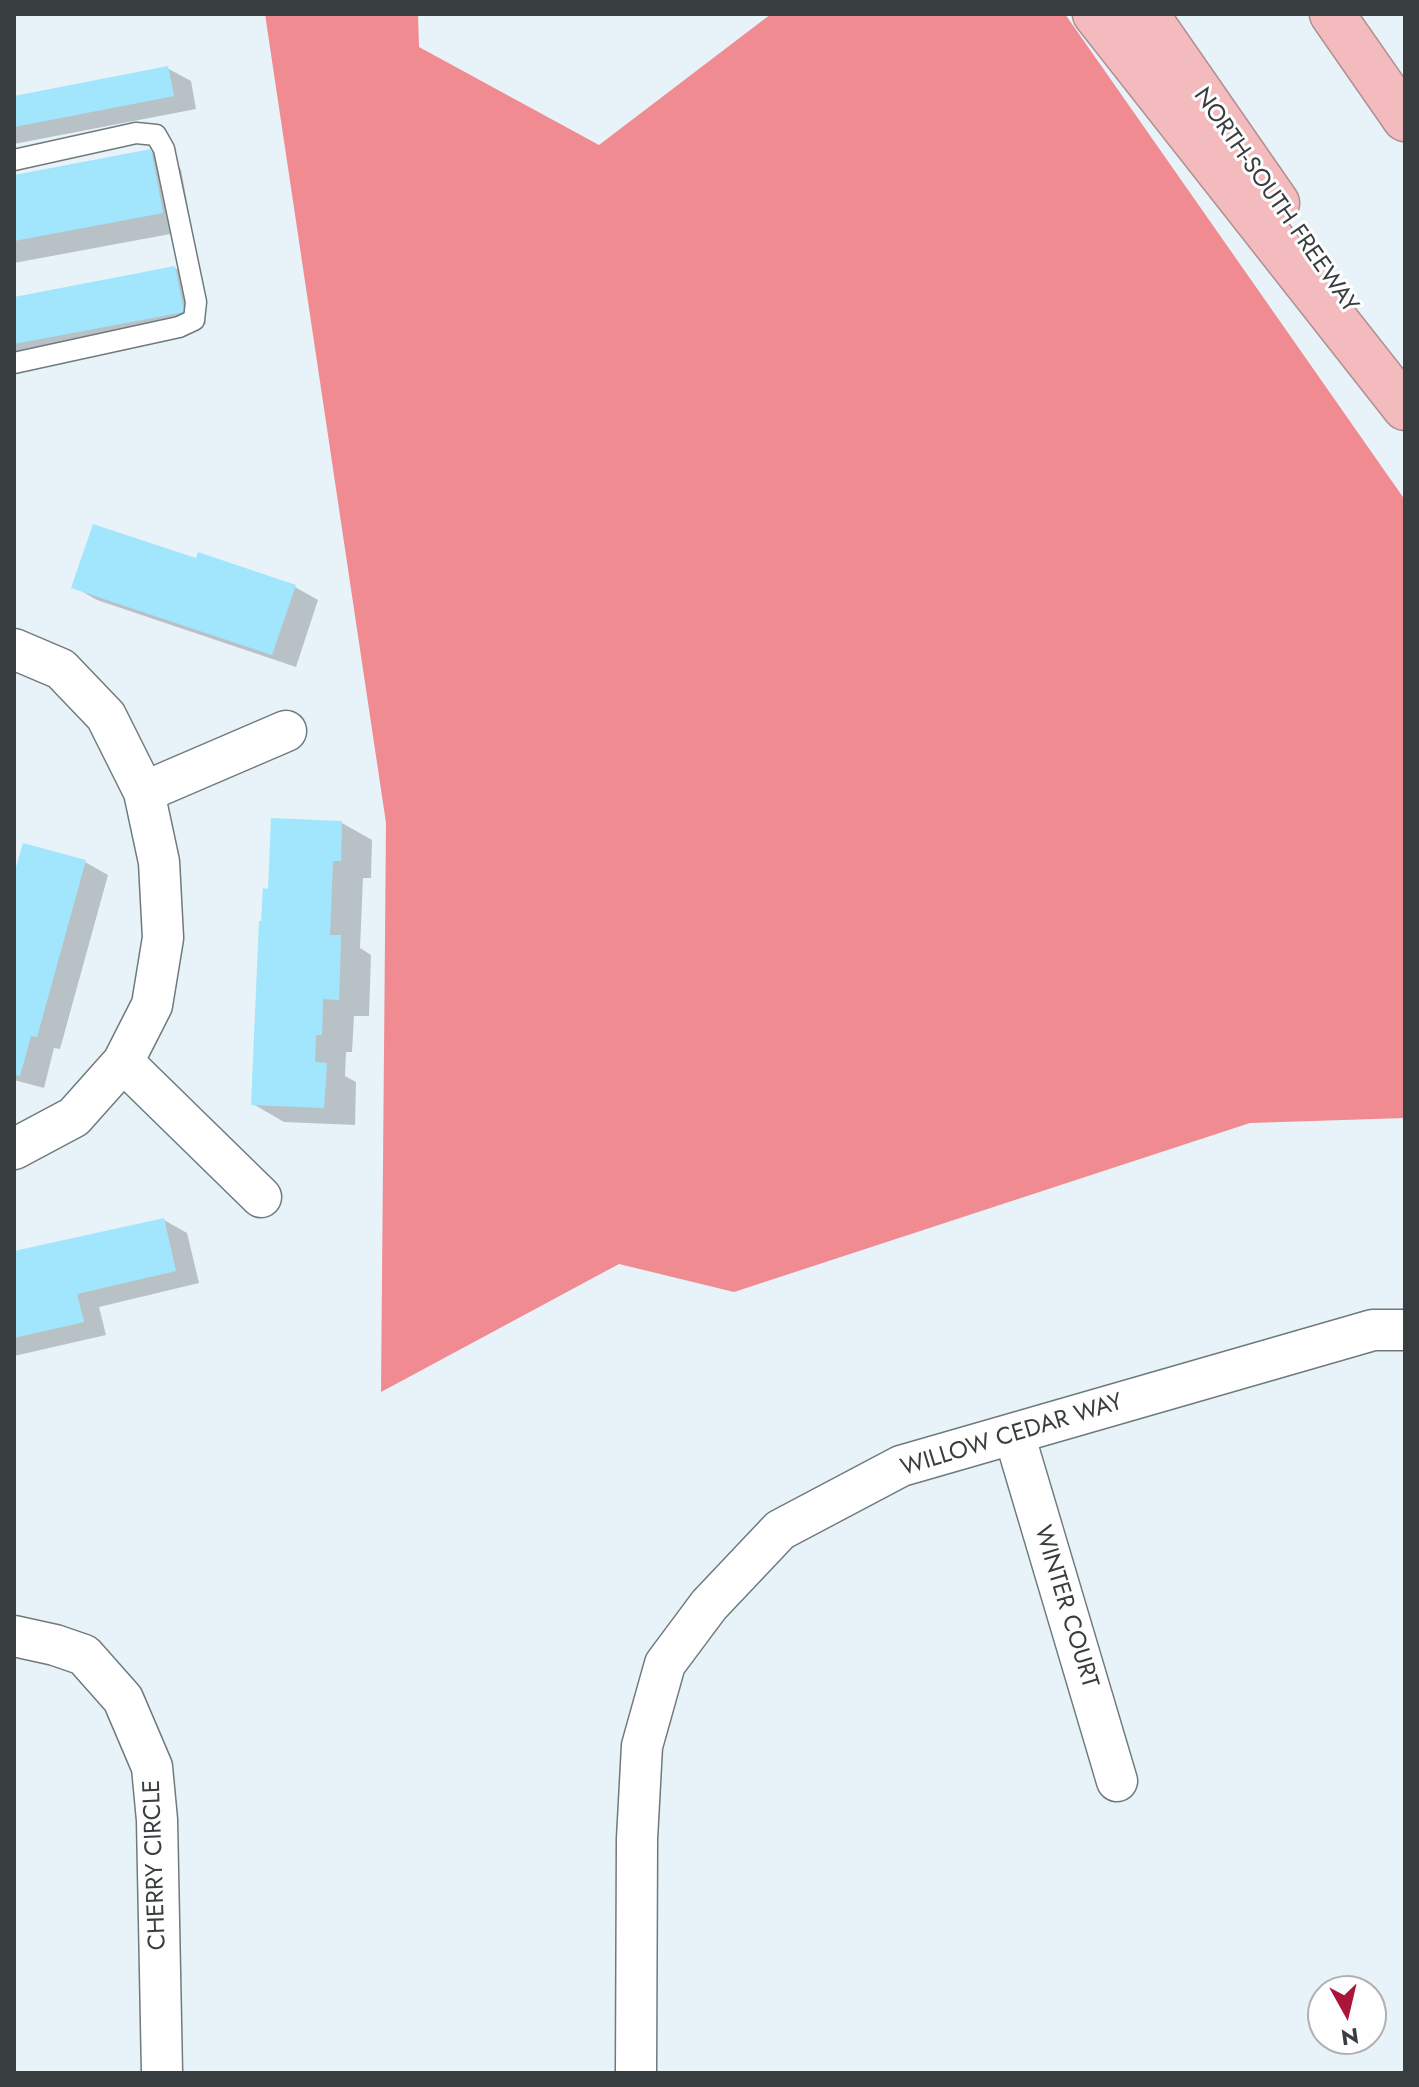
<!DOCTYPE html>
<style>
body{margin:0}
#map{position:relative;width:1419px;height:2087px;overflow:hidden;background:#e7f3f8;font-family:Jost,sans-serif}
canvas{display:block}
.frame{position:absolute;inset:0;border:16px solid #383d3f;pointer-events:none}
.north{position:absolute;left:1307px;top:1975px;width:80px;height:80px;box-sizing:border-box;background:#fefefe;border:2px solid #afb1b2;border-radius:50%;rotate:172deg;font-size:22px;font-weight:700;line-height:32px;text-align:center;color:#383d3f}
.north::after{content:'';display:block;margin:auto;width:28px;height:36px;background:#ab1539;clip-path:polygon(50% 0,100% 100%,50% 72%,0 100%)}
</style>
<div id="map">
<canvas width="1419" height="2087"></canvas>
<div class="frame"></div>
<div class="north">N</div>
</div>
<script>
const c = document.querySelector('canvas').getContext('2d');
c.lineJoin = 'round';
function fillPath(path, color) { c.fillStyle = color; c.fill(path, 'evenodd'); }
function trace(path, color, width, dash) { c.strokeStyle = color; c.lineWidth = width; c.lineCap = dash ? 'butt' : 'round'; c.setLineDash(dash || []); c.stroke(path); }
function write(font, color, halo, rows, align = 'center') {
  c.font = font + ' Jost,sans-serif'; c.lineWidth = 6; c.setLineDash([]); c.textBaseline = 'middle'; c.strokeStyle = halo; c.fillStyle = color; for (const [text, x, y, turn = 0] of rows) {
    c.save(); c.translate(x, y); c.rotate((+turn || 0) * Math.PI / 180); c.textAlign = isNaN(turn) ? turn : align; if (halo) c.strokeText(text, 0, 0); c.fillText(text, 0, 0); c.restore();
  }
}
const forest = new Path2D(`
 M265 14H418L419 47 599 145 771 14H1065L1405 500V1118L1250 1123 734 1292 619 1264 381 1392 386 823Z`);
const shadow = new Path2D(`
 M167 68 191 81 196 109 14 144V98Z
 M150 151 181 169 192 230 14 263V177Z
 M175 268 198 282 206 324 14 361V299Z
 M197 560 295 587 318 600 296 667 97 600 74 587Z
 M342 823 372 840 371 878H363L360 948 371 955 369 1016H354L352 1052H346L345 1076 356 1082 355 1125 284 1122 253 1104 270 891Z
 M85 862 108 875 60 1049 54 1048 44 1088 14 1080V882Z
 M164 1220 187 1233 199 1283 99 1307 106 1335 14 1356V1253Z`);
const building = new Path2D(`
 M168 66 174 96 14 127V96Z
 M151 149 163 213 14 241V175Z
 M175 266 184 312 14 344V297Z
 M93 524 196 558 198 552 296 585 272 655 71 588Z
 M271 818 342 821 341 861H333L330 935H341L339 1000 323 999 322 1035H316L315 1062 327 1063 324 1108 251 1105 259 921H261L263 888 268 889Z
 M23 843 86 860 37 1037 31 1036 20 1076 14 1074V874Z
 M164 1218 176 1271 77 1294 84 1322 14 1338V1251Z`);
const service = new Path2D(`
 M14 160 136 133 156 135 164 149 196 302 194 320 179 327 14 363`);
const minor = new Path2D(`
 M14 649 61 669 106 716 144 792 159 862 163 938 152 1005 123 1062 74 1117 14 1149
 M144 792 286 731
 M123 1062 261 1197
 M1014 1434 1117 1781
 M14 1636 55 1645 84 1655 123 1699 152 1767 157 1820 162 2073
 M636 2073 637 1839 642 1746 665 1664 709 1605 780 1530 901 1466 1373 1330H1405`);
const motorway = new Path2D(`
 M1095 14 1405 408
 M1146 14 1277 203
 M1332 14 1405 119`);
const streetNames = [
 ["NORTH-SOUTH FREEWAY",1275,201,55],
 ["WILLOW CEDAR WAY",1012,1436,-17],
 ["WINTER COURT",1065,1607,73],
 ["CHERRY CIRCLE",156,1865,-92]
];
fillPath(forest, '#f18b92');
fillPath(shadow, '#0003');
fillPath(building, '#a2e6fd');
trace(service, '#6f7a7e', 23);
trace(minor, '#6f7a7e', 43);
trace(motorway, '#b28f91', 47);
trace(service, '#fff', 20);
trace(minor, '#fff', 40);
trace(motorway, '#f3bbbd', 44);
write('24px', '#383d3f', '#fefefe', streetNames);
</script>
